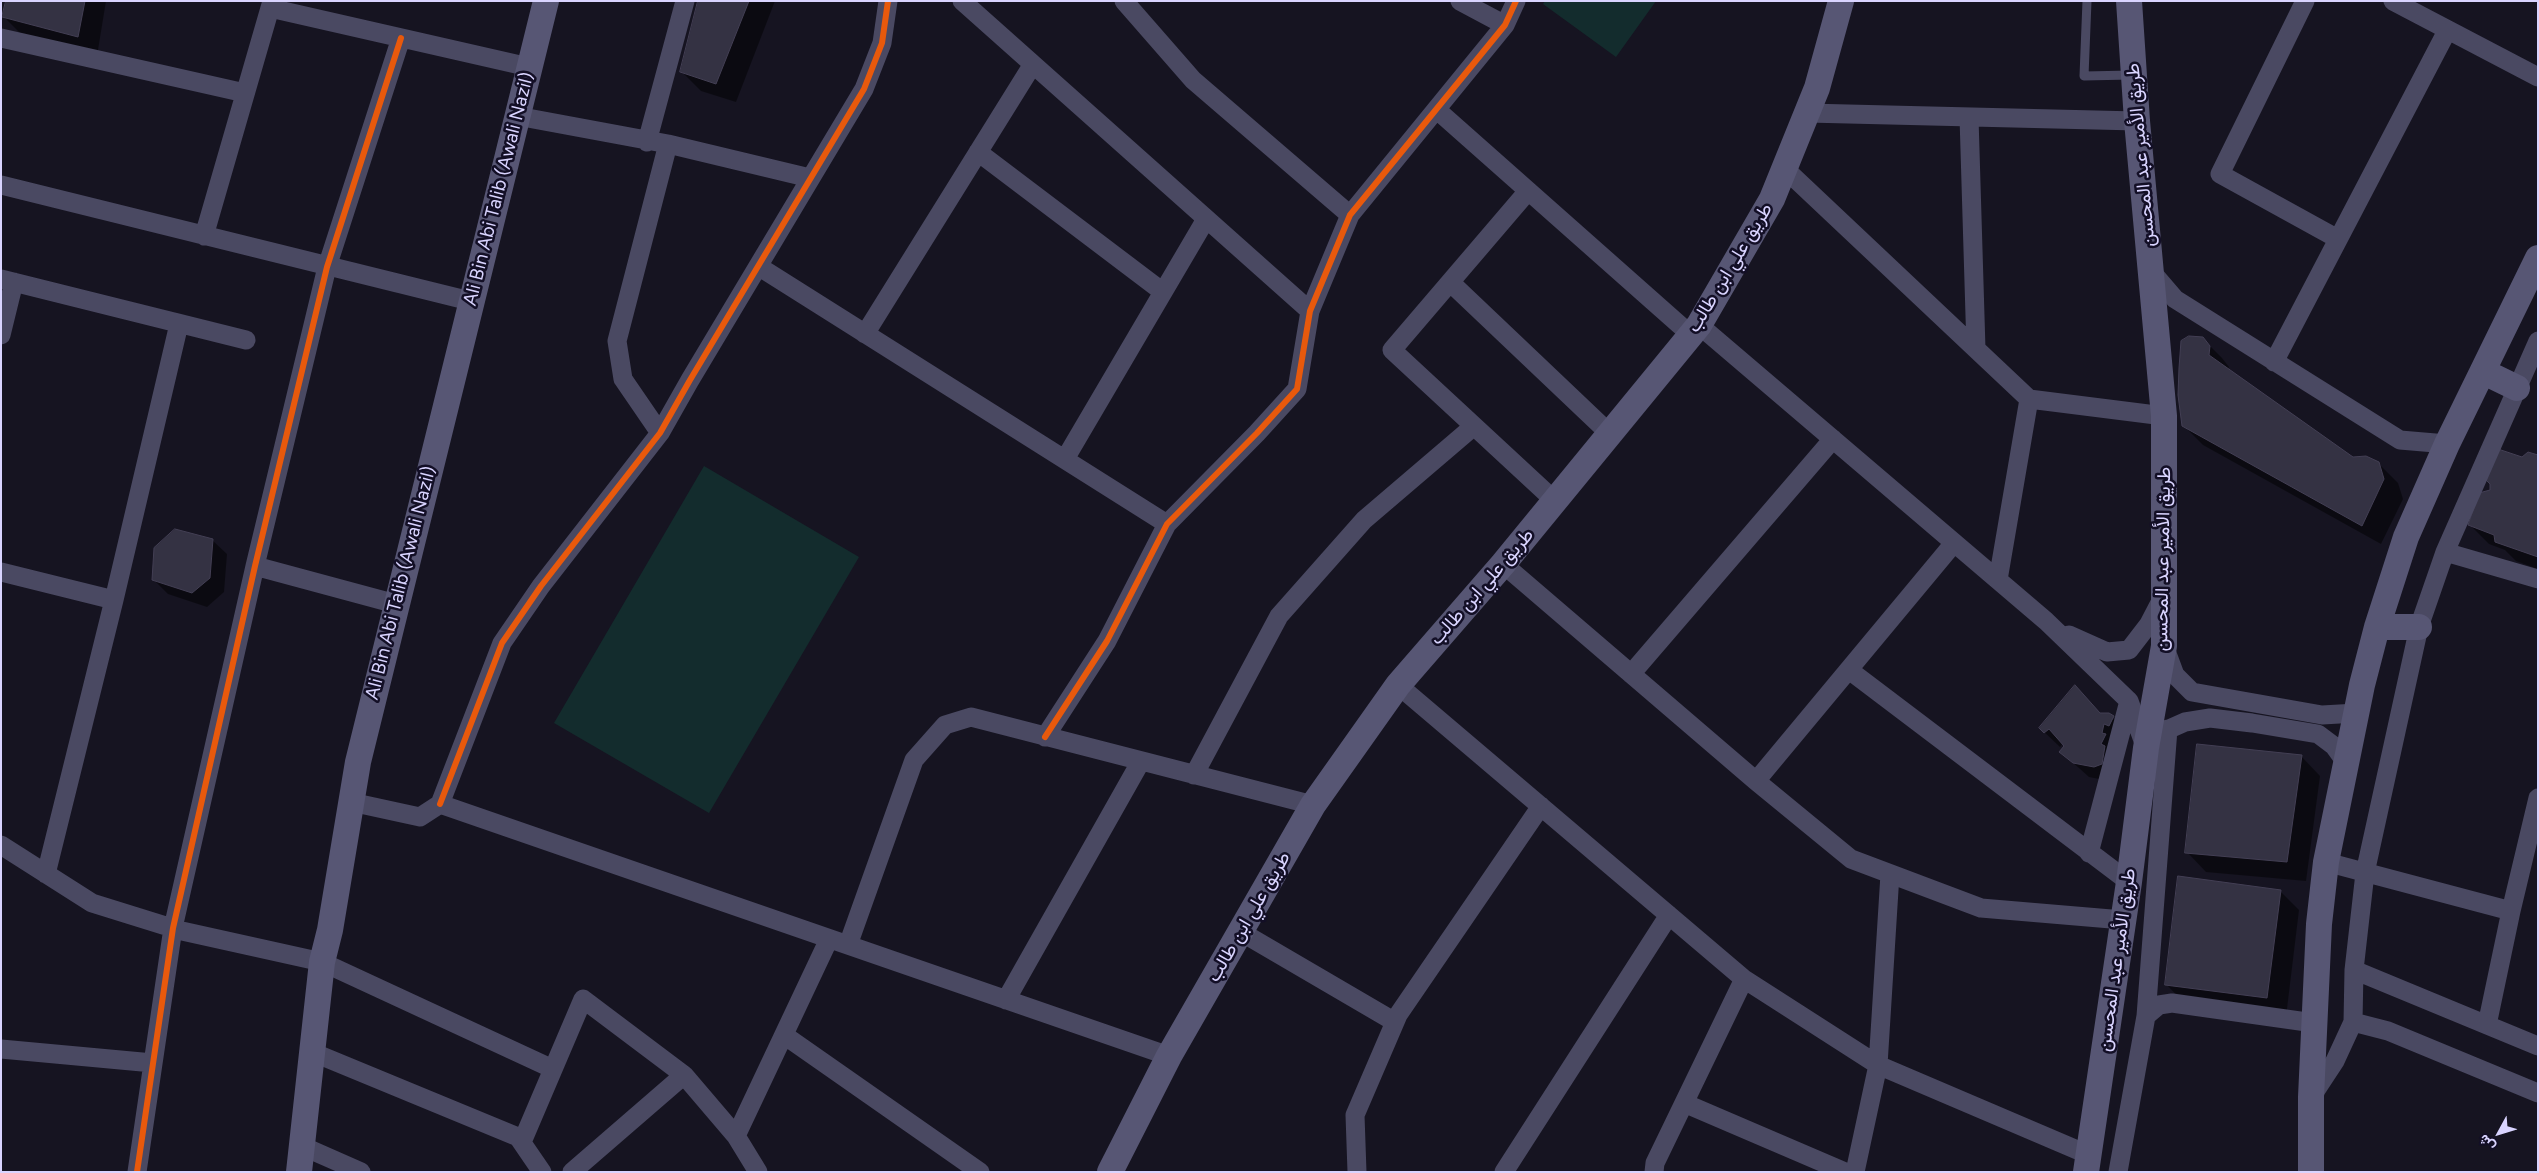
<!DOCTYPE html>
<meta charset="utf-8">
<style>
body{margin:0}
#map{position:relative;width:2539px;height:1173px;overflow:hidden;background:#161421;font-family:Figtree,Vazirmatn,sans-serif}
canvas{display:block}
.frame{position:absolute;inset:0;border:2px solid #d9d4ff;pointer-events:none}
.north{position:absolute;left:2474px;top:1108px;width:50px;height:50px;-webkit-text-stroke:4px #130f26;paint-order:stroke;rotate:231deg;font-size:14px;font-weight:700;line-height:20px;text-align:center;color:#d9d4ff}
.north::after{content:'';display:block;margin:auto;width:18px;height:22px;background:#d9d4ff;clip-path:polygon(50% 0,100% 100%,50% 72%,0 100%)}
</style>
<div id="map">
<canvas width="2539" height="1173"></canvas>
<div class="frame"></div>
<div class="north">ش</div>
</div>
<script>
const c = document.querySelector('canvas').getContext('2d');
c.lineJoin = 'round';
function fillPath(path, color) { c.fillStyle = color; c.fill(path, 'evenodd'); }
function trace(path, color, width, dash) { c.strokeStyle = color; c.lineWidth = width; c.lineCap = dash ? 'butt' : 'round'; c.setLineDash(dash || []); c.stroke(path); }
function write(font, color, halo, rows, align = 'center') {
  c.font = font + ' Figtree,Vazirmatn,sans-serif'; c.lineWidth = 5; c.setLineDash([]); c.textBaseline = 'middle'; c.strokeStyle = halo; c.fillStyle = color; for (const [text, x, y, turn = 0] of rows) {
    c.save(); c.translate(x, y); c.rotate((+turn || 0) * Math.PI / 180); c.textAlign = isNaN(turn) ? turn : align; if (halo) c.strokeText(text, 0, 0); c.fillText(text, 0, 0); c.restore();
  }
}
const green = new Path2D(`
 M1545 1H1656L1616 57 1543 4Z
 M704 466 859 557 709 813 554 723Z`);
const shadow = new Path2D(`
 M7 1H106L97 56 23 36 4 17Z
 M700 1H775L736 102 701 91 681 71Z
 M2202 338 2222 358 2229 367 2228 370 2353 458 2378 463 2398 483 2403 499 2381 544 2203 445 2183 425Z
 M2538 457V569L2516 561 2505 550 2489 544 2470 525 2492 491 2522 459Z
 M212 540 227 554 224 592 207 607 168 594 153 579Z
 M2108 714 2128 732 2109 781 2089 777 2061 752 2066 746 2063 743 2060 747 2040 728Z
 M2301 756 2320 776 2306 881 2206 872 2187 852Z
 M2280 891 2299 910 2286 1017 2185 1004 2166 984Z`);
const building = new Path2D(`
 M6 1H85L78 37 2 17Z
 M698 1H749L716 84 680 72Z
 M2189 336 2203 337 2210 346 2209 355 2353 457 2366 456 2379 462 2384 479 2362 526 2182 426 2178 395 2179 368 2181 341Z
 M2495 448 2522 457 2528 452 2538 455V557L2495 542 2494 535 2468 525 2479 493 2490 490V484L2485 479Z
 M175 529 213 539 210 578 192 593 152 580 154 548Z
 M2075 685 2100 713H2109L2114 716 2109 726 2104 724 2102 733 2106 734 2101 744 2105 746 2102 764 2094 767 2073 763 2059 752 2064 746 2049 729 2044 733 2039 728Z
 M2197 744 2302 755 2287 862 2185 853Z
 M2178 876 2281 890 2267 998 2165 985Z`);
const lane = new Path2D(`
 M2087 1 2084 76 2131 75`);
const street = new Path2D(`
 M962 1 1310 311
 M1124 1 1193 80 1350 215
 M1460 1 1505 25
 M2305 1 2220 174 2338 239
 M2393 1 2538 77
 M270 8 529 67
 M1 38 245 93
 M1437 110 1691 335
 M1807 113 2137 121
 M517 116 668 144 810 178
 M1969 117 1976 349
 M647 142 685 1
 M978 152 1163 292
 M1784 168 2029 399 2164 416
 M1 185 470 301
 M1528 191 1392 350 1555 501
 M204 236 272 1
 M758 266 1167 524
 M2151 271 2175 299 2400 440 2447 444
 M1 279 246 340
 M1450 282 1610 434
 M1699 325 2046 621 2129 701 2145 746
 M865 334 1033 64
 M1 335 14 282
 M2274 362 2447 31
 M660 433 623 379 617 341 668 144
 M1065 459 1206 219
 M2445 552 2538 579
 M1503 564 1756 781 1851 859 1981 908 2123 920
 M255 566 396 604
 M1 572 114 600
 M1998 580 2029 399
 M2069 635 2107 652 2129 650 2149 624 2162 599
 M2165 648 2175 675 2192 692 2322 715 2357 713
 M1849 670 2129 882
 M1631 674 1833 439
 M1398 685 1744 979 1878 1065 2089 1155
 M2158 734 2185 722 2210 718 2252 723 2318 734 2334 746 2347 764
 M1045 737 1107 641 1167 524 1257 433 1297 389 1310 311 1350 215 1505 25 1516 1
 M1194 775 1279 616 1364 520 1474 426
 M1756 781 1954 543
 M351 802 420 817 440 804 1169 1056
 M440 804 502 643 541 586 660 433 690 380 864 89 882 43 888 1
 M1 845 92 903 182 931 322 962 553 1069
 M2089 853 2129 701
 M2326 862 2511 911 2487 1025
 M46 874 114 600 179 324
 M2511 911 2538 798
 M1241 932 1395 1022
 M848 945 914 760 945 725 971 717 1313 805
 M2354 970 2538 1046
 M1006 1000 1141 761
 M2146 1016 2168 729
 M2353 1022 2388 1031 2538 1093
 M784 1035 980 1172
 M1 1049 153 1063
 M312 1052 518 1137 542 1172
 M2312 1096 2335 1061 2353 1022 2354 970 2365 873 2419 627 2445 552 2538 341
 M1684 1103 1845 1172
 M522 1142 583 999 684 1075 736 1136
 M302 1146 361 1172
 M137 1172 173 928 255 566 327 267 401 38
 M572 1172 684 1075
 M758 1172 736 1136 829 939
 M1357 1172 1355 1115 1398 1015 1541 806
 M1504 1172 1669 915
 M1654 1172 1655 1163 1744 979
 M1855 1172 1878 1065 1890 874
 M2118 1172 2146 1016 2159 1005 2172 1003 2314 1023`);
const secondary = new Path2D(`
 M2484 372 2517 388
 M2377 627H2419
 M299 1172 322 962 330 930 358 762 546 1
 M1110 1172 1169 1056 1313 805 1398 685 1503 564 1699 325 1772 199 1817 88 1841 1
 M2086 1172 2129 882 2146 748 2164 646V416L2137 121 2129 1
 M2311 1172V1097L2319 924 2326 862 2362 685 2377 627 2406 537 2447 444 2538 258`);
const cycleway = new Path2D(`
 M1045 737 1107 641 1167 524 1257 433 1297 389 1310 311 1350 215 1505 25 1516 1
 M440 804 502 643 541 586 660 433 690 380 864 89 882 43 888 1
 M137 1172 173 928 255 566 327 267 401 38`);
const streetNames = [
 ["طريق الأمير عبد المحسن",2141,155,-95],
 ["Ali Bin Abi Talib (Awali Nazil)",499,189,-76],
 ["طريق علي ابن طالب",1730,268,-59],
 ["طريق الأمير عبد المحسن",2163,559,-89],
 ["Ali Bin Abi Talib (Awali Nazil)",401,583,-76],
 ["طريق علي ابن طالب",1482,587,-49],
 ["طريق علي ابن طالب",1249,917,-60],
 ["طريق الأمير عبد المحسن",2117,960,-82]
];
fillPath(green, '#132c2d');
fillPath(shadow, '#0007');
fillPath(building, '#343243');
trace(building, '#433f54', 1);
trace(lane, '#4a4962', 9);
trace(street, '#4a4962', 19);
trace(secondary, '#575674', 26);
trace(cycleway, '#e8590c', 6);
write('19px', '#d9d4ff', '#130f26', streetNames);
</script>
